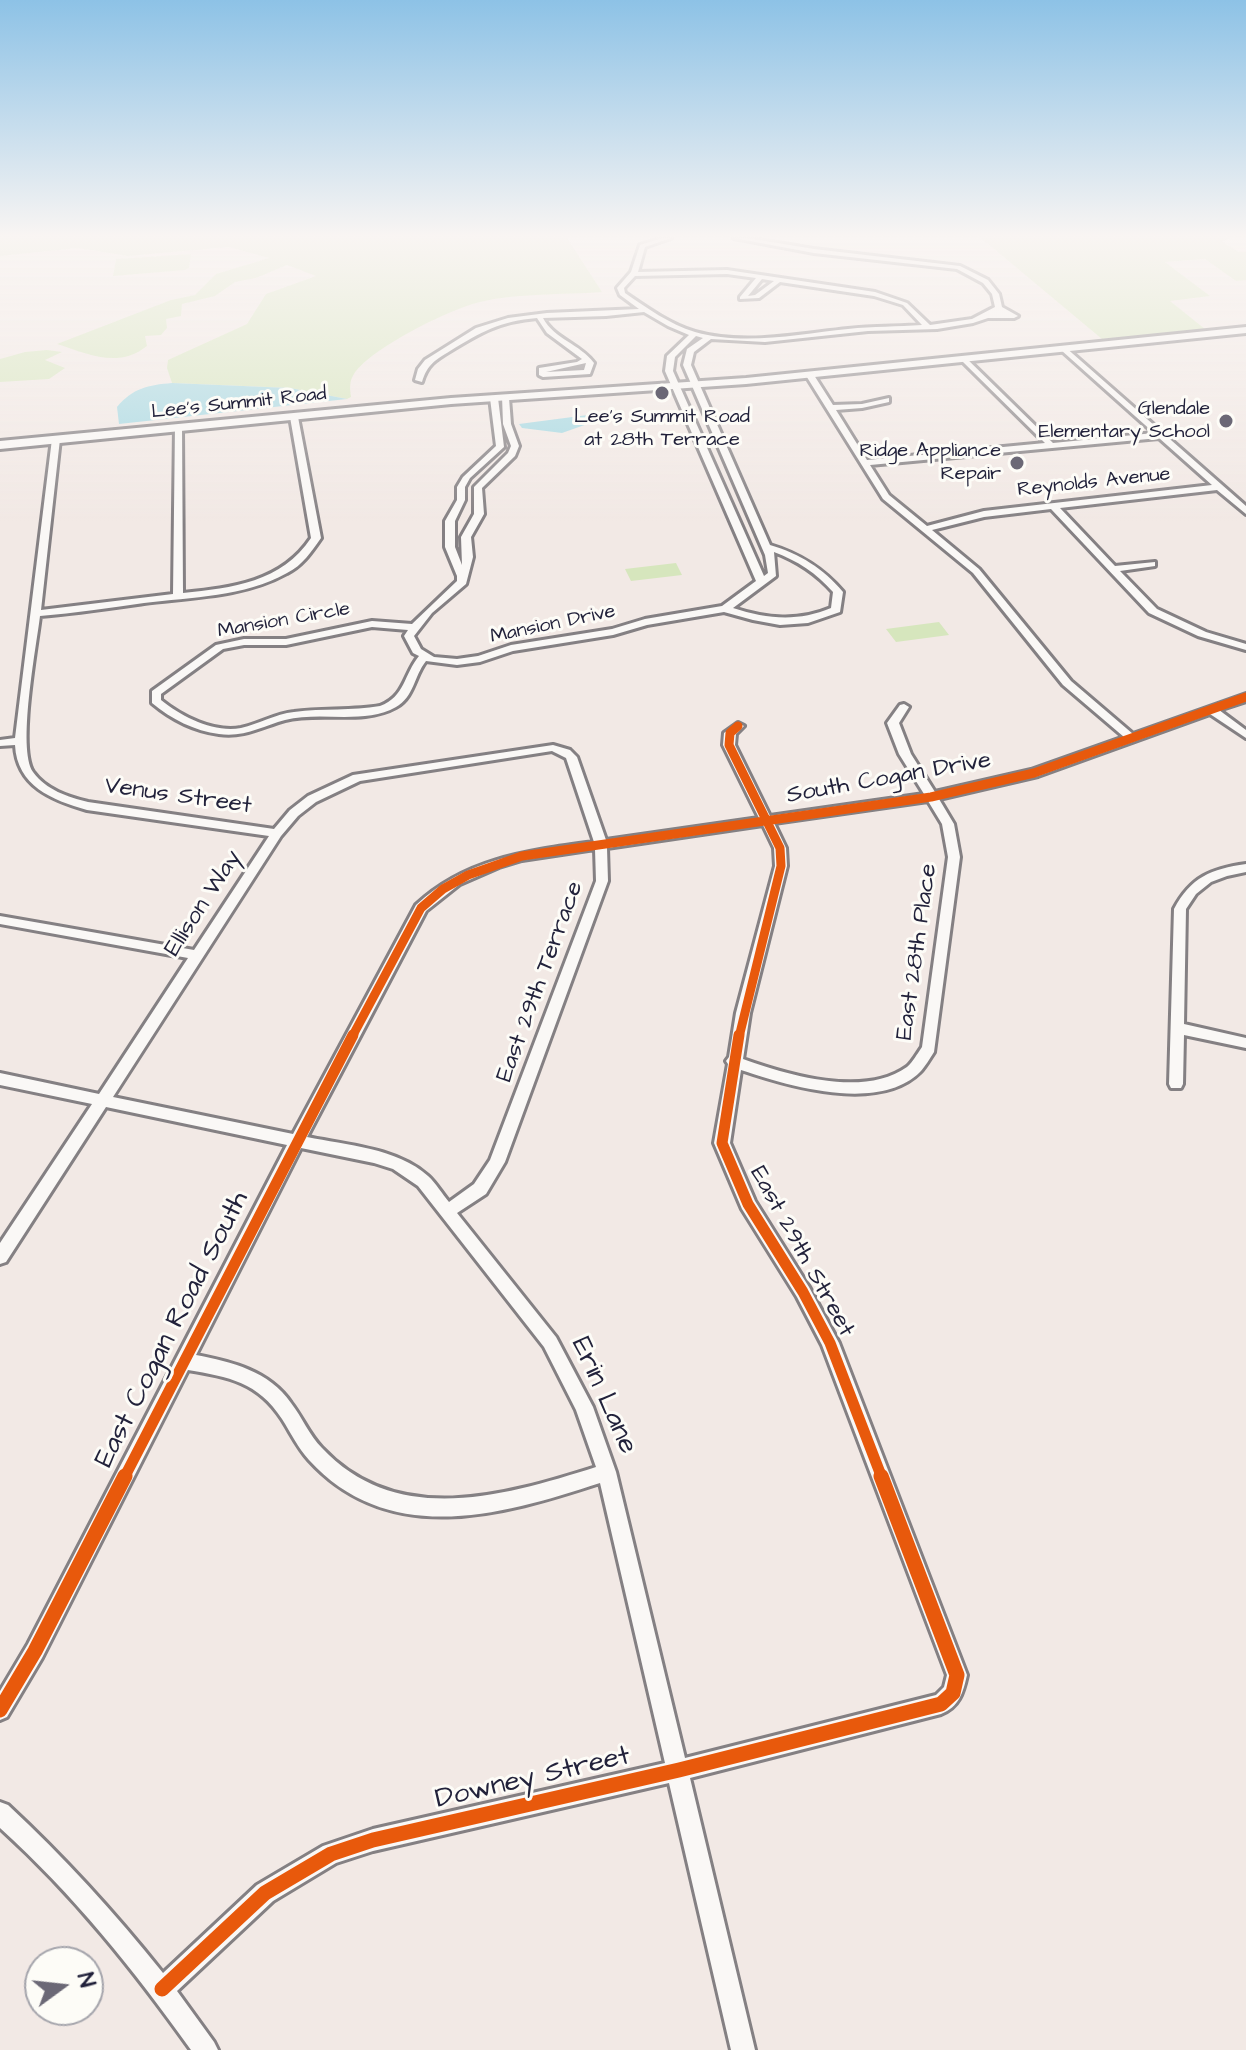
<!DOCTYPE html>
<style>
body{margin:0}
#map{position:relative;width:1246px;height:2050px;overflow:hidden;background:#f2e9e5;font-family:"Architects Daughter",sans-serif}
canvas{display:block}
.north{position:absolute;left:24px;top:1946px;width:80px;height:80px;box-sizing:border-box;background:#fdfcf7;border:2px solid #a5a5ac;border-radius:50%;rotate:75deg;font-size:22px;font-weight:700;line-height:32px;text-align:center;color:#22223b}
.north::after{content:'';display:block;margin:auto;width:28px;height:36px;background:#6b6876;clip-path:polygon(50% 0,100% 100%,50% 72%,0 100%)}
</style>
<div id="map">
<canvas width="1246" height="2050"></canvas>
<div class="north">N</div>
</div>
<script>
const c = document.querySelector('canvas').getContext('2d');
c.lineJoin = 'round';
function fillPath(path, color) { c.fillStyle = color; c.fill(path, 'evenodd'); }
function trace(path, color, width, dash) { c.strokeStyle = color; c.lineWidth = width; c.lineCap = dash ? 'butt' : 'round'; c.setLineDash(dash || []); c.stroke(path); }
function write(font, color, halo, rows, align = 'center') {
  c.font = font + ' "Architects Daughter",sans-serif'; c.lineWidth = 6; c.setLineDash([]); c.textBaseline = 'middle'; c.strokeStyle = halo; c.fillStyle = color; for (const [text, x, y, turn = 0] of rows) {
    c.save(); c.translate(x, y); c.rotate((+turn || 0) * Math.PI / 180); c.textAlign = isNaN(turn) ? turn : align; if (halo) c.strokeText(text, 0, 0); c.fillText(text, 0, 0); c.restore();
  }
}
const green = new Path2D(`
 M0 238H567L602 292C564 295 517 293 480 302 450 309 371 348 354 374 349 381 350 389 351 397L347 399 290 388 172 383 167 368 168 360 247 324 266 294 316 276 287 265 256 278 235 282 215 296 182 304 181 316 166 319 167 328 161 335 145 336 147 346C118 369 88 354 57 344L171 300 195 295 216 274 269 258 229 247 128 256 78 248 0 256Z
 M981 238H1233L1221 241 1239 252H1246V280L1236 281 1205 259 1165 262 1210 296 1170 301 1205 329 1102 339Z
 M191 254 189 268 185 270 113 276 116 259Z
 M47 350 62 352 45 360 65 368 49 379 0 382V359L25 352Z
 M676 563 682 575 631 581 625 569Z
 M939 622 949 635 896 642 886 629Z`);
const water = new Path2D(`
 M172 383 290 388 347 399 119 424 117 407C133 388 148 385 172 383Z
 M603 413 607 417 562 433 522 428 519 424Z`);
const minor = new Path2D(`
 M662 238H671L645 247 638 272 727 270 875 292 907 303 930 325 972 319 995 307 992 294 983 283 957 269 814 253 734 238H747L814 249 960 266 988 280 999 294 1002 307 1018 316 1014 318H988L973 323 937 329 868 331 765 342 711 339 694 352 691 365 770 545C800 554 823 568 843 592L840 612 808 623 780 625 753 620 724 612 647 625 613 635 513 651 480 662 457 665 426 661C414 676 414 697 396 707 364 725 320 711 285 720 263 726 243 738 219 734 195 731 171 719 152 703V691L216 645 244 639H286L372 621 412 624 457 581V576L445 547V521L457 500V487L463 477 496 446 490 398 494 396 498 398 504 447 470 478 465 487V500L455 521V547L462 565 461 537 474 514V487L508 453 511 446 503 424 502 396 509 398 511 424 519 446 515 456 482 488 484 514 471 537 473 557 466 584 432 613 414 636 421 649 434 657 457 659 478 656 511 645 612 629 645 619 722 606 756 581 665 371 667 356 689 335 668 326 644 312 606 316 543 318C554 339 580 344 594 363L590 374 543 377 539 375V368L577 362 582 359 547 333 537 318C500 321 481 332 450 351 435 360 427 365 422 382L415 380 418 369 425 360 476 328 508 318 547 313 639 309 620 295 617 288 631 272 640 245ZM727 274 756 278 740 297V299L759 298 780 282 874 296 903 305 922 325C898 327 873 326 848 329 799 334 744 346 695 332 669 324 647 308 625 293L624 288 635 276ZM762 279 774 281 755 295 748 296ZM696 336 703 338 687 349 683 365 765 555 768 573 764 576 673 371 675 357ZM586 363 584 370 546 372ZM774 552C798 561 816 573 833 592L831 608C798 622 767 619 733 608L776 576ZM372 627 408 630 404 636 413 653 419 656C404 674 405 697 380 706 352 711 323 708 294 712 275 714 259 724 241 728 214 733 182 717 161 700V694L223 649 244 645H286Z
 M1064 346 1246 506V514L1217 490 1060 508 1115 566 1155 562V566L1120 571 1157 609 1206 632 1246 644V650L1198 636 1149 613 1051 509 984 517 932 530 979 569 1071 681 1133 734 1246 694V701L1219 710 1246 730V738L1210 714 1038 776 939 799 954 824 960 857 934 1052C930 1058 925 1067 920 1072 879 1113 788 1086 741 1070L730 1143 755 1201 809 1287 839 1343 967 1675C963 1693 959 1707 941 1714L690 1778 755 2050H731L669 1783 373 1851 336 1863 273 1901 177 1991 214 2042 218 2050H191C134 1970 73 1894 0 1828V1802L8 1805C64 1857 115 1913 163 1973L257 1885 323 1846 373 1829 665 1763 600 1483C502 1515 389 1548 309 1460 298 1448 291 1433 282 1419 258 1382 229 1377 188 1370L42 1658 7 1717 0 1720V1691L28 1644 287 1145 106 1107 6 1262 0 1264V1243L92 1104 0 1085V1073L99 1094 188 958 0 924V916L194 950 269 836 87 810C52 800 17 786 15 745L0 746V740L15 738 52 439 56 436 60 439 41 610 173 594 175 426 182 428 183 593C232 588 282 582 311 538L290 417 294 415 298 417 321 538C311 552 303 565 287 573 244 597 192 597 144 603 109 608 75 613 40 616 36 649 17 748 33 772 46 790 68 797 88 802L274 829 290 810 308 796 353 775 553 745 570 750 577 757 606 840 759 818 723 745 724 733 738 723 744 726 736 734 735 745 770 816 924 794 899 754 887 723 900 705 904 704 909 707 899 723 911 754 935 792 1031 770 1124 737 1063 685 973 573 883 499 805 374 812 372 833 405 862 404 889 398V402L862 408 836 410 867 460 1045 443 961 360 960 358 964 356 1053 443 1154 433 1061 350V346ZM1159 438 1212 485 984 511 927 526 889 495 870 465ZM552 751 566 758 594 842C529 851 466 858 416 905L293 1134 113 1097 281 836 298 816 316 802 360 781ZM928 801 942 824 948 857 922 1047C917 1054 913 1062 907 1067 864 1098 788 1075 743 1059L750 1013 787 866 786 848 774 823ZM763 825 774 848 775 866 736 1013 729 1057 726 1061 728 1064 714 1143 742 1209 797 1297 822 1345 947 1675 944 1687 936 1695 685 1758 616 1472 593 1407 556 1337 457 1213 486 1194 505 1162 608 881 607 848ZM595 849 596 881 490 1160 474 1184 449 1202C442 1194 436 1183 428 1176 397 1148 346 1145 307 1137L426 911 460 884 499 867 522 860ZM301 1148 374 1163 393 1169 418 1186 544 1347 576 1410 596 1467C504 1496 397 1528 322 1448 309 1435 302 1417 291 1403 269 1371 232 1362 196 1355Z
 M1246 864V872L1227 876 1211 882 1196 894 1186 909 1184 1024 1246 1038V1048L1184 1035 1183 1084 1181 1088H1171L1169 1084 1174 909C1191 877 1211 869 1246 864Z`);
const secondary = new Path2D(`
 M1246 327V333L746 384 451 404 0 449V441L451 398 746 378Z`);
const cyclewayFar3 = new Path2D(`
 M1241 699 1246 697`);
const cyclewayFar2 = new Path2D(`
 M738 726 730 733 729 745 780 848 781 866 739 1037
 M352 1037 421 908 443 889 468 875 522 856 931 797 1034 773 1246 697`);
const cyclewayFar1 = new Path2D(`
 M739 1035 722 1143 748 1204 803 1292 830 1343 882 1478
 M124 1478 353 1035`);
const cycleway = new Path2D(`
 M0 1710 35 1651 125 1476
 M162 1989 265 1893 331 1854 373 1840 679 1770 941 1704 953 1693 957 1675 881 1476`);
const markers = [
 [662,393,8,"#6b6876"],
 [1226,421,8,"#6b6876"],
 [1017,463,8,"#6b6876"]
];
const farStreetnames = [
 ["Lee's Summit Road",239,404,-6],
 ["Reynolds Avenue",1094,483,-6],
 ["Mansion Circle",284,621,-10],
 ["Mansion Drive",553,625,-12]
];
const farPoinames = [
 ["Glendale",1210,410],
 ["Elementary School",1210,433],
 ["Lee's Summit Road",662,418,"center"],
 ["at 28th Terrace",662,441,"center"],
 ["Ridge Appliance",1001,452],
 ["Repair",1001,475]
];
const streetNames = [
 ["South Cogan Drive",889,779,-10],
 ["Venus Street",178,797,8],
 ["Ellison Way",204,904,-57],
 ["East 28th Place",918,952,-82],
 ["East 29th Terrace",541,982,-70],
 ["East 29th Street",801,1252,61]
];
const nearStreetnames = [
 ["East Cogan Road South",173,1330,-63],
 ["Erin Lane",603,1396,66],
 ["Downey Street",533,1779,-13]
];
fillPath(green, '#d6e6bd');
fillPath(water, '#a4d8e2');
trace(minor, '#848083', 6);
trace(secondary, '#848083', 6);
fillPath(minor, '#faf8f6');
fillPath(secondary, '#faf8f6');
trace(cyclewayFar3, '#e8590c', 7);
trace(cyclewayFar2, '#e8590c', 9);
trace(cyclewayFar1, '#e8590c', 11);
trace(cycleway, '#e8590c', 15);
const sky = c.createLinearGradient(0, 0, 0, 525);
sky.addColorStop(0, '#8dc2e6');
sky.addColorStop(0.45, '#f9f5f3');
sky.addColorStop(1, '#f9f5f300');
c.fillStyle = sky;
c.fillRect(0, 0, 1246, 525);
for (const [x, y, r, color] of markers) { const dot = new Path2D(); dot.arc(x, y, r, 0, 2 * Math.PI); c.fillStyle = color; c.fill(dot); trace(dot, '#fdfcf7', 3); }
write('20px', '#22223b', '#fdfcf7', farStreetnames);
write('20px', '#22223b', '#fdfcf7', farPoinames, 'right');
write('24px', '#22223b', '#fdfcf7', streetNames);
write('28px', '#22223b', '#fdfcf7', nearStreetnames);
</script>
